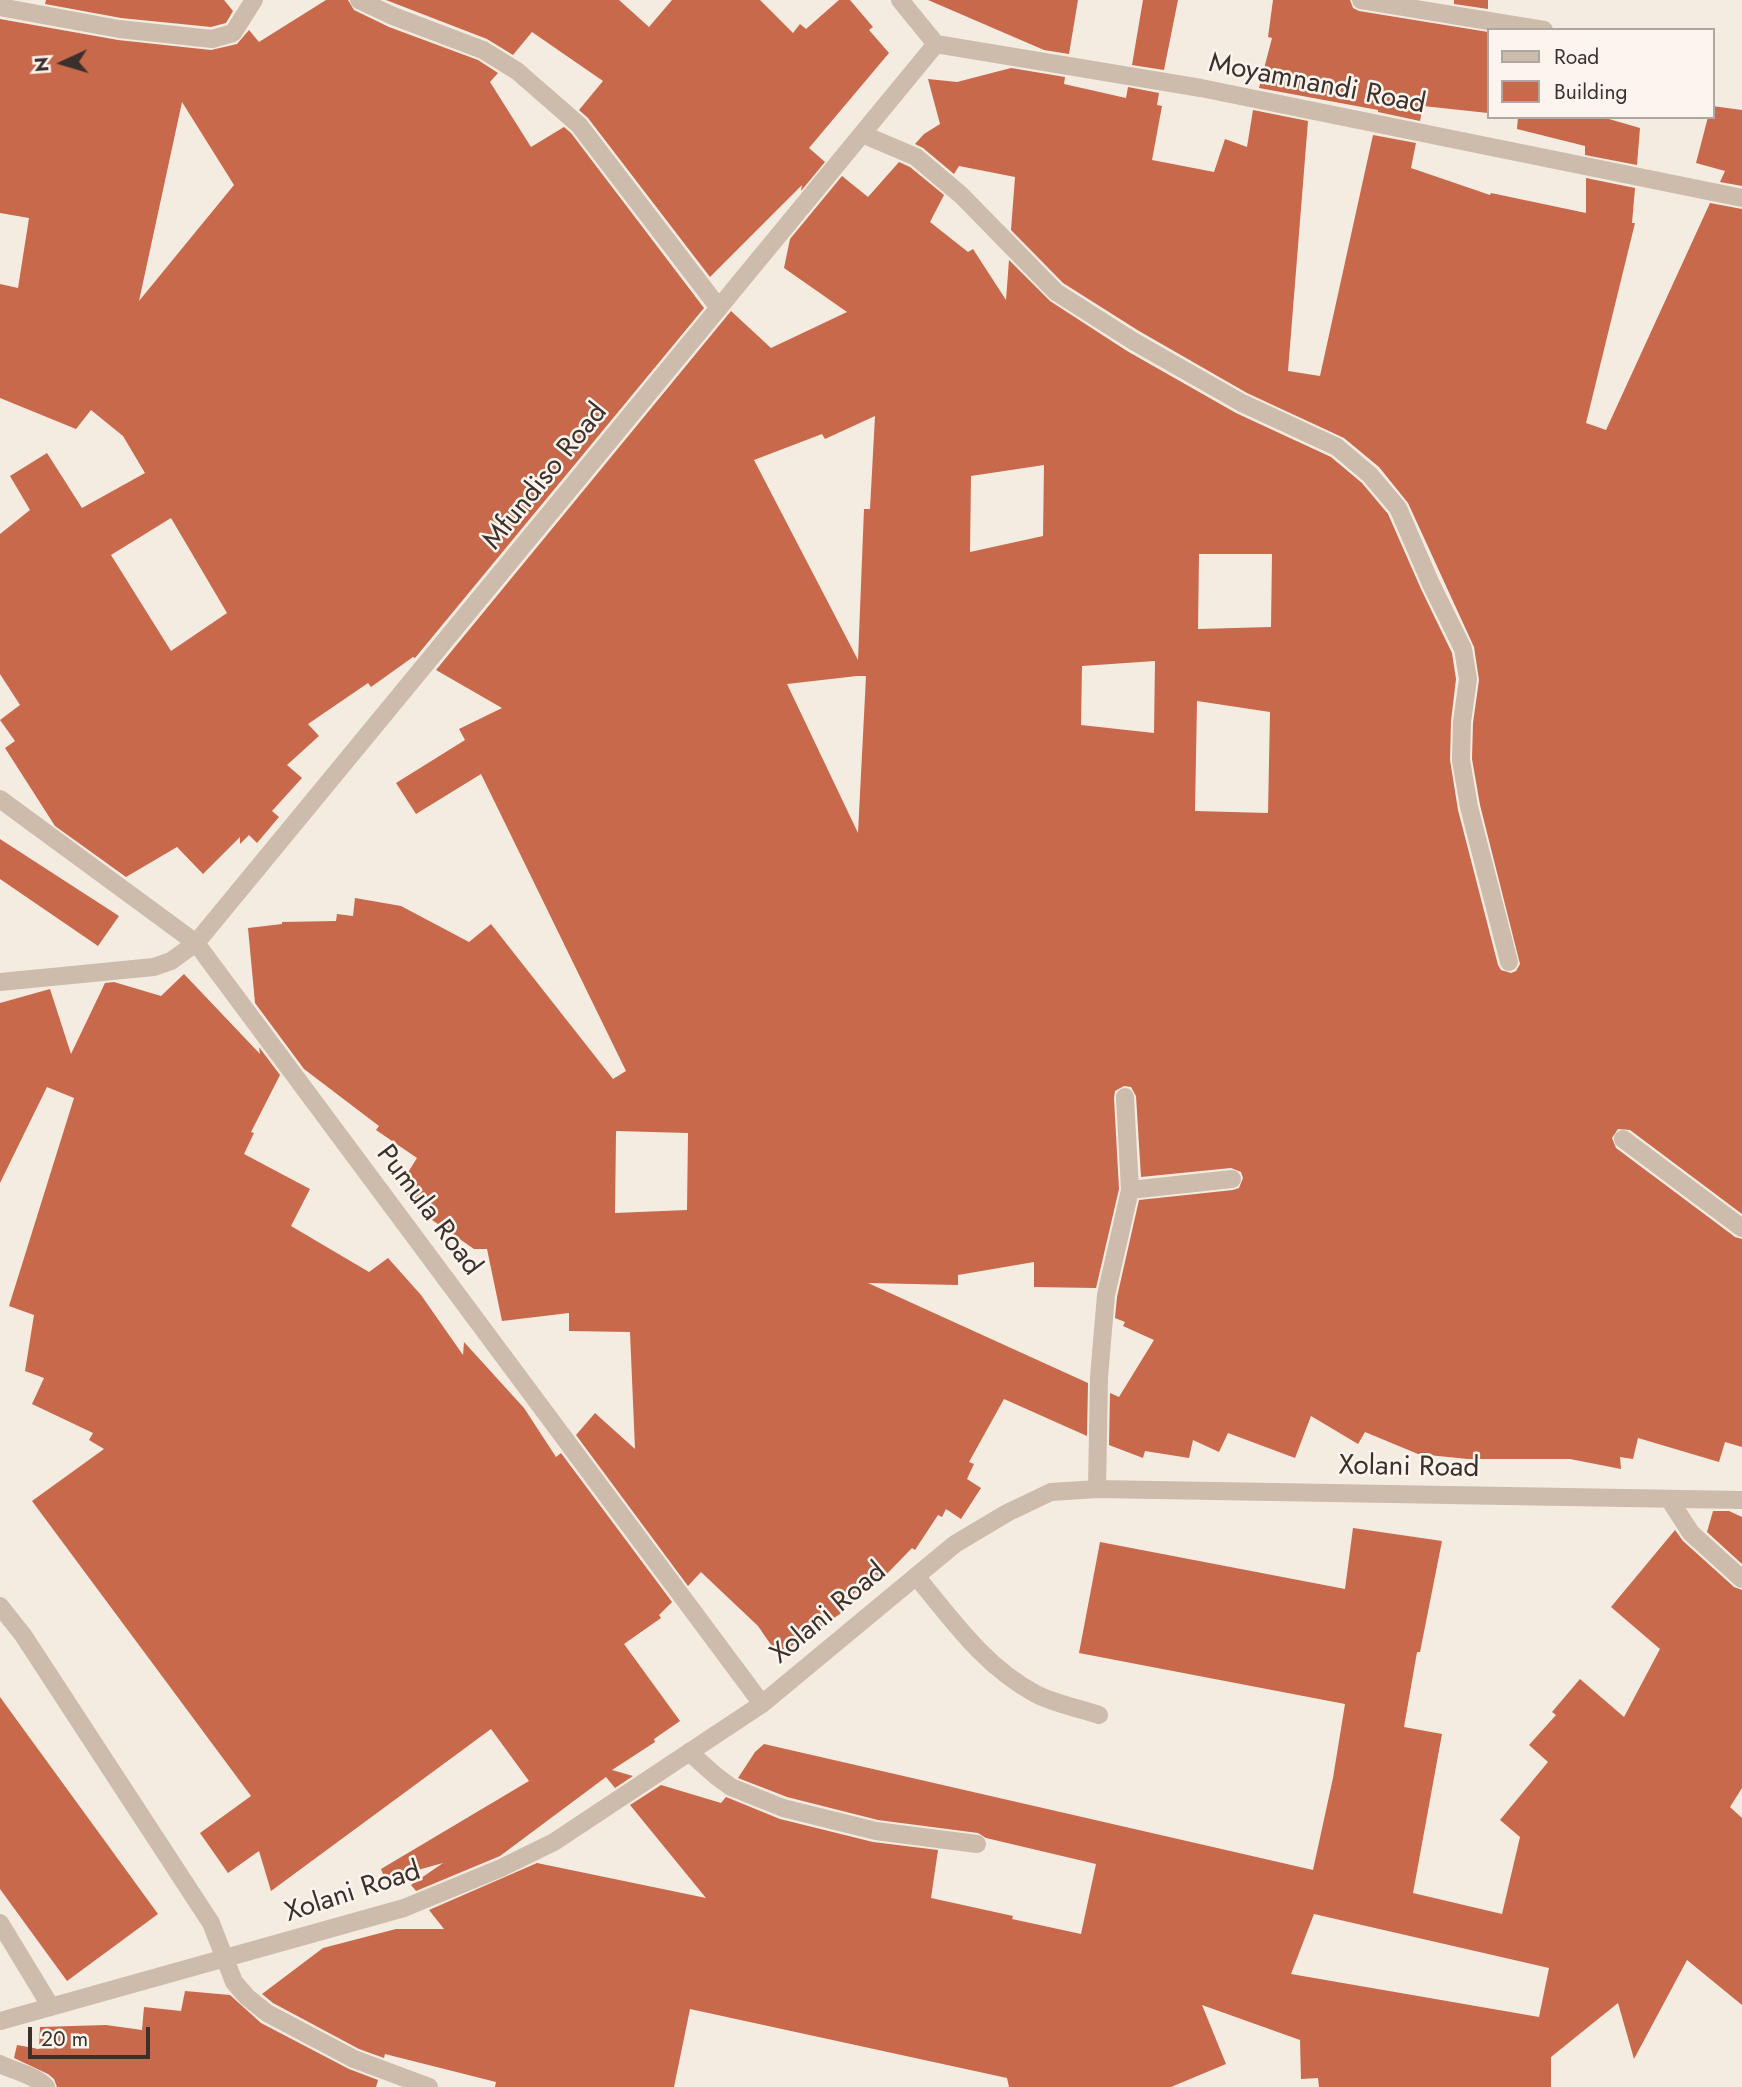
<!DOCTYPE html>
<style>
body{margin:0}
#map{position:relative;width:1742px;height:2087px;overflow:hidden;background:#f4ebe1;font-family:Jost,sans-serif}
canvas{display:block}
.legend{position:absolute;left:1487px;top:28px;width:228px;height:91px;box-sizing:border-box;background:#fbf5ee;border:2px solid #aea6a0;margin:0;padding:9px 12px;list-style:none;font-size:21px;color:#3b302b}
.legend li{display:flex;align-items:center;gap:14px;height:35px}
.legend b{width:35px;border:2px solid #aea6a0}
.north{position:absolute;left:28px;top:28px;width:70px;height:70px;-webkit-text-stroke:5px #fbf5ee;paint-order:stroke;rotate:266deg;font-size:19px;font-weight:700;line-height:28px;text-align:center;color:#3b302b}
.north::after{content:'';display:block;margin:auto;width:24px;height:32px;background:#3b302b;clip-path:polygon(50% 0,100% 100%,50% 72%,0 100%)}
.scale{position:absolute;left:28px;top:2027px;width:122px;height:32px;box-sizing:border-box;border:4px solid #3b302b;border-top:0;padding-left:9px;font-size:21px;line-height:24px;white-space:nowrap;color:#3b302b;-webkit-text-stroke:5px #fbf5ee;paint-order:stroke}
</style>
<div id="map">
<canvas width="1742" height="2087"></canvas>
<ul class="legend">
<li><b style="height:9px;background:#cdbbac"></b>Road</li>
<li><b style="height:19px;background:#c8694b"></b>Building</li>
</ul>
<div class="north">N</div>
<div class="scale">20 m</div>
</div>
<script>
const c = document.querySelector('canvas').getContext('2d');
c.lineJoin = 'round';
function fillPath(path, color) { c.fillStyle = color; c.fill(path, 'evenodd'); }
function trace(path, color, width, dash) { c.strokeStyle = color; c.lineWidth = width; c.lineCap = dash ? 'butt' : 'round'; c.setLineDash(dash || []); c.stroke(path); }
function write(font, color, halo, rows, align = 'center') {
  c.font = font + ' Jost,sans-serif'; c.lineWidth = 5; c.setLineDash([]); c.textBaseline = 'middle'; c.strokeStyle = halo; c.fillStyle = color; for (const [text, x, y, turn = 0] of rows) {
    c.save(); c.translate(x, y); c.rotate((+turn || 0) * Math.PI / 180); c.textAlign = isNaN(turn) ? turn : align; if (halo) c.strokeText(text, 0, 0); c.fillText(text, 0, 0); c.restore();
  }
}
const building = new Path2D(`
 M46 0H224L233 11 226 23 211 27 121 18 45 4Z
 M326 0H348L354 10 389 27 478 60 498 73 490 82 531 147 564 127 571 133 704 308 415 658 413 657 371 687 368 683 308 724 319 736 287 765 302 778 272 811 279 817 257 843 249 835 240 844V837L203 874 177 847 126 877 55 826 5 748 15 741 0 720 20 705 0 674V534L30 510 10 476 47 453 82 508 145 473 123 436 91 410 76 429 0 398V284L18 288 29 218 0 213V19L118 40 211 50 237 44 249 30 259 42ZM182 102 234 185 139 301ZM171 518 227 613 171 651 111 555Z
 M386 0H619L649 27 672 0H760L793 33 800 24 806 29 839 0H850L873 27 869 30 889 53 809 148 825 162 801 191 802 185 710 277 588 118 579 110 603 81 532 32 513 55 487 39Z
 M928 0H1078L1069 54 1044 50Z
 M1143 0H1178L1164 70 1132 65Z
 M1273 0H1350L1353 8 1359 11 1488 32V113L1423 106 1420 121 1378 112V110L1259 88 1272 38 1268 37Z
 M1454 0H1488V9L1454 4Z
 M1011 68 1065 77 1064 84 1126 98 1128 87 1159 93 1157 105 1162 106 1152 160 1214 172 1225 139 1247 147 1253 110 1308 121 1288 371 1320 376 1373 135 1416 143 1411 168 1490 195 1491 193 1586 213V178L1635 188 1632 223H1635L1586 423 1606 430 1710 203 1742 209V1214L1630 1130 1618 1129 1612 1138 1616 1148 1735 1237 1742 1239V1447L1725 1442 1719 1462 1638 1438 1633 1459 1620 1457 1621 1469 1570 1459H1468L1418 1454 1365 1432 1358 1444 1311 1416 1295 1458 1228 1433 1219 1452 1193 1440 1189 1458 1145 1451 1143 1458 1109 1445 1110 1393 1119 1397 1154 1340 1123 1326 1125 1322 1115 1318 1117 1297 1139 1200 1233 1190 1239 1188 1243 1178 1241 1172 1231 1168 1141 1177 1136 1096 1131 1087 1124 1086 1115 1091 1114 1098 1119 1189 1096 1288 1034 1287V1262L958 1275V1285L868 1283 1088 1383 1087 1436 1004 1399 969 1462 974 1464 967 1479 981 1488 961 1519 946 1509 942 1517 938 1515 915 1550 912 1548 881 1580 876 1574 861 1596 855 1592 840 1614 778 1655 758 1626 701 1572 688 1586 576 1435 595 1413 635 1449 630 1332 569 1331V1313L502 1321 487 1249H474L422 1213 427 1207 403 1192 412 1177 407 1174 417 1158 376 1130 379 1126 304 1069 255 1003 248 928 282 924V922L336 921 337 914 353 916 355 898 401 906 469 942 491 924 613 1079 626 1071 481 774 416 814 396 783 465 740 459 729 502 708 436 670 731 311 771 348 847 312 784 268 790 239 842 176 868 197 899 162 910 167 944 195 930 222 968 252 973 249 1006 300 1009 260 1050 301 1127 351 1236 413 1331 457 1362 483 1388 514 1421 589 1452 653 1456 679 1451 721 1450 760 1458 810 1498 965 1501 970 1511 973 1516 971 1520 964 1480 805 1472 759 1473 723 1479 680 1474 647 1408 503 1379 467 1344 438 1247 393 1139 331 1063 283 1011 230 1015 177 959 166 954 174 923 148 915 144 924 134 940 124 928 79 957 82ZM875 416 870 509H864L858 660 754 460 822 434 825 439ZM1044 465 1043 536 970 552 971 476ZM1199 554H1272L1271 627 1198 629ZM1155 661 1154 733 1081 725 1082 666ZM857 676H866L858 833 787 684ZM1197 701 1270 712 1268 813 1195 811ZM616 1131 688 1133 687 1210 615 1213Z
 M1712 106 1742 110V186L1720 182 1725 171 1696 163 1708 117H1712Z
 M1518 117H1602L1640 128 1637 165 1585 155V146L1517 129Z
 M0 839 119 916 98 946 0 879Z
 M184 974 260 1054 259 1047 280 1075 251 1132 254 1133 244 1154 310 1189 291 1226 369 1272 388 1258 421 1295 463 1355 464 1342 524 1408 556 1457 561 1453 672 1602 659 1615 661 1618 624 1644 680 1721 654 1739 655 1742 612 1770 633 1776 615 1788 606 1777 500 1856 416 1891 411 1885 443 1863 385 1879 381 1869 529 1781 491 1729 271 1891 259 1851 228 1873 200 1833 251 1796 32 1501 104 1449 89 1440 93 1433 32 1404 44 1378 25 1371 34 1315 9 1306 74 1098 47 1087 0 1183V1003L50 989 71 1054 105 983 114 982 161 996Z
 M1713 1511H1729L1742 1517V1564L1707 1532Z
 M1353 1528 1442 1541 1420 1652H1417L1404 1727 1442 1734 1413 1893 1502 1914 1520 1837 1500 1820 1548 1762 1529 1745 1556 1715 1552 1712 1580 1679 1624 1717 1660 1649 1611 1607 1675 1530 1683 1541 1734 1587 1742 1590V1788L1730 1807 1742 1818V2005L1687 1960 1634 2059 1618 2003 1551 2057V2087H1319L1318 2078 1301 2079 1300 2040 1202 2005 1226 2064 1171 2087H1009L1007 2078 690 2009 674 2087H495L496 2082 385 2054 384 2058 359 2049 273 2003 262 1994 323 1948 396 1929H444L429 1910 537 1863 706 1898 630 1805 661 1785 721 1803 726 1797 780 1819 873 1842 938 1850 931 1898 1013 1916 1012 1919 1081 1934 1096 1864 986 1838 978 1833 878 1820 787 1797 738 1778 755 1752 764 1744 1313 1870 1333 1778 1345 1704 1079 1653 1100 1542 1345 1589ZM1314 1914 1549 1968 1539 2017 1291 1974Z
 M0 1697 158 1914 67 1981 0 1889Z
 M185 1991 230 1995 261 2023 349 2069 378 2080 376 2087H57L54 2079 48 2074 14 2058 17 2045 39 2049 40 2027 106 2025 142 2030 144 2007 181 2011Z`);
const minor = new Path2D(`
 M359 0 393 16 483 50 517 71 579 125 719 308
 M900 0 936 44 1201 88 1742 198
 M1361 0 1544 30
 M0 7 119 29 212 39 233 33 254 0
 M862 134 916 157 961 195 1056 292 1133 341 1242 403 1337 447 1370 475 1398 508 1431 584 1463 649 1468 679 1462 722 1461 760 1469 807 1509 962
 M0 799 196 943 762 1704
 M0 982 154 967 171 961 196 943 936 44
 M1623 1139 1742 1228
 M1130 1190 1232 1179
 M1097 1489 1099 1377 1106 1295 1130 1190 1125 1097
 M1669 1499 1691 1533 1742 1579
 M916 1576C952 1620 985 1667 1036 1694 1055 1704 1079 1708 1099 1715
 M0 1606 23 1635 211 1923 234 1982 247 1997 267 2013 354 2059 429 2087
 M689 1752 716 1776 731 1787 783 1808 876 1831 977 1844
 M0 1923 51 2007
 M0 2021 404 1908 501 1868 554 1842 762 1704 955 1544 1007 1513 1051 1492 1097 1489 1742 1500
 M0 2064C14 2071 37 2076 46 2087`);
const streetNames = [
 ["Moyamnandi Road",1317,85,11],
 ["Mfundiso Road",546,477,-51],
 ["Pumula Road",428,1211,53],
 ["Xolani Road",1409,1468,1],
 ["Xolani Road",829,1614,-40],
 ["Xolani Road",353,1893,-18]
];
fillPath(building, '#c8694b');
trace(minor, '#cdbbac', 18);
write('28px', '#3b302b', '#fbf5ee', streetNames);
</script>
